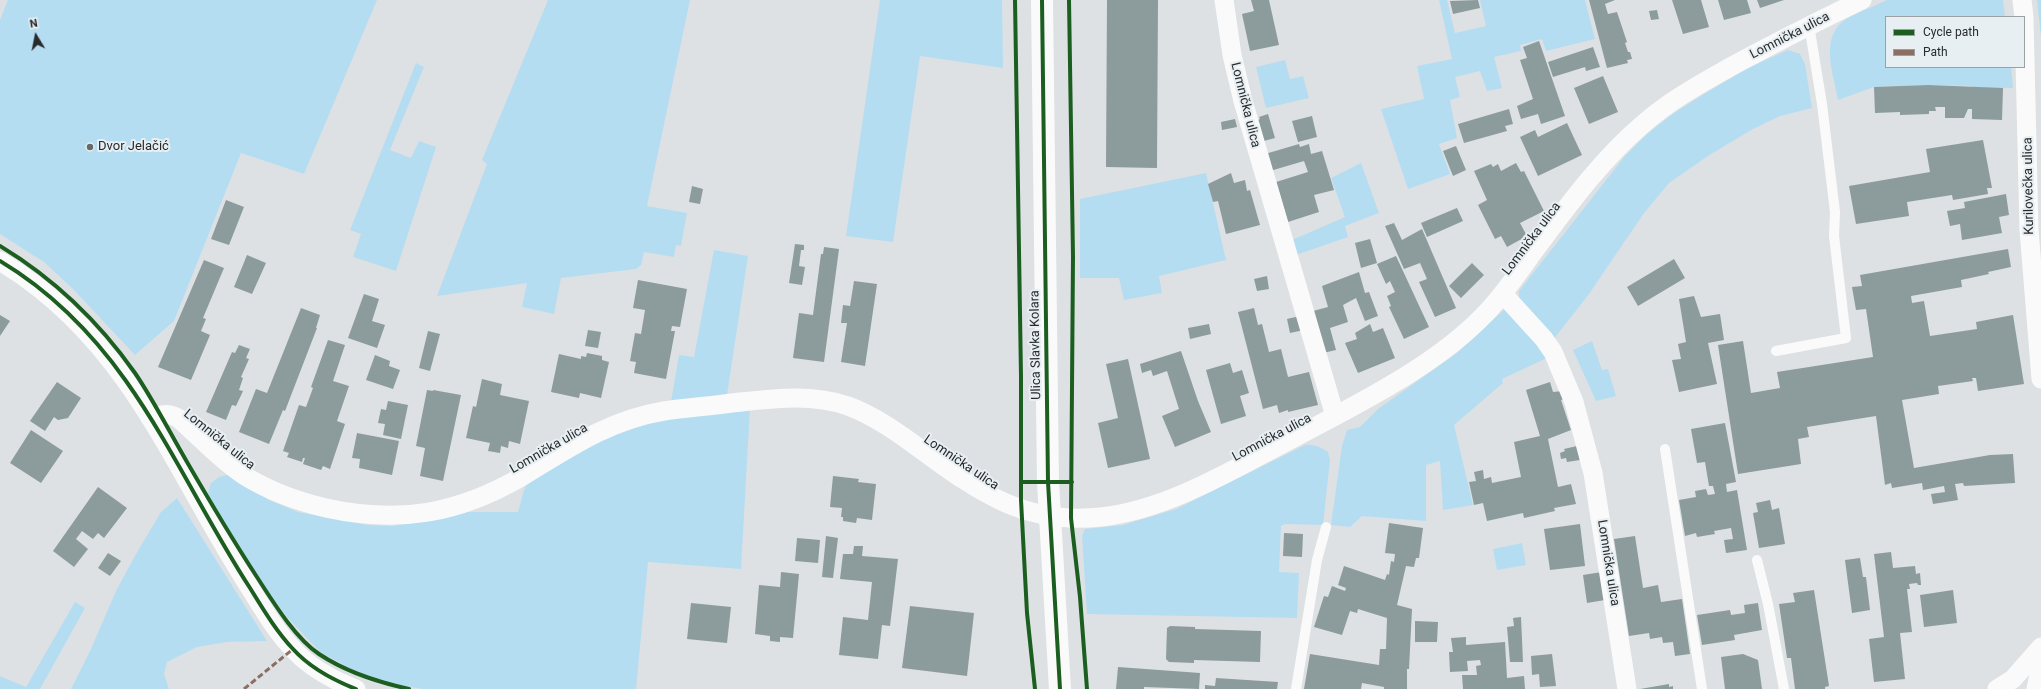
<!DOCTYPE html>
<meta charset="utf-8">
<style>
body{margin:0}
#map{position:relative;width:2041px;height:689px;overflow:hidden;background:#dde1e3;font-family:Roboto,sans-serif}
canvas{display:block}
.legend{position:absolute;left:1885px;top:16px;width:140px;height:52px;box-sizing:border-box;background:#e7eff3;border:1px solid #9ba0a3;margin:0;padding:5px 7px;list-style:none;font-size:12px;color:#282a2c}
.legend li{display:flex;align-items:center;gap:8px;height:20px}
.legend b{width:20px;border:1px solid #9ba0a3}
.north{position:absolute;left:16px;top:16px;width:40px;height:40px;-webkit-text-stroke:3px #e7eff3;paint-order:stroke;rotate:350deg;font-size:11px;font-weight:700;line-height:16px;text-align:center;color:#282a2c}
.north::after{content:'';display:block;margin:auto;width:14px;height:18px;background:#282a2c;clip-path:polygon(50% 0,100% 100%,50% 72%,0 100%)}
</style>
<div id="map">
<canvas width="2041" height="689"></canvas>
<ul class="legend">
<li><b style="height:5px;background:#1b5e20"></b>Cycle path</li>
<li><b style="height:5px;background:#8d6e63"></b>Path</li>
</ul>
<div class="north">N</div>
</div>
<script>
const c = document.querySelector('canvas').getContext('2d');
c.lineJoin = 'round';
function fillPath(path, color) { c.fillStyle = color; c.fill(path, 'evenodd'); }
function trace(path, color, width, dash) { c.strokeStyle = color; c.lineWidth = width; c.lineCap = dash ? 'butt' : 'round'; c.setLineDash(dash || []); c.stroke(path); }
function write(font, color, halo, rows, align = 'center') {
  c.font = font + ' Roboto,sans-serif'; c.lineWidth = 4; c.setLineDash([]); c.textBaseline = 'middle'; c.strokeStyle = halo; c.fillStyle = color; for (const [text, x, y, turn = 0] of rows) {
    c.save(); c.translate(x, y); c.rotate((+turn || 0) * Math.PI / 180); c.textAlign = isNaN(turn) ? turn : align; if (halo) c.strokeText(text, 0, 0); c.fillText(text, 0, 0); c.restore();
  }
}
const green = new Path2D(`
 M8 0H377L304 174 241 153 174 321 135 355 73 289 44 262 0 234V20Z
 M548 0H690L647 206 687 213 681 246 676 245 674 257 644 252 641 265 636 269 561 278 554 314 522 307 527 283 437 296 487 164 482 160Z
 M880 0H1002L1003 68 920 56 893 242 846 236Z
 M1439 0H1447L1455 33 1486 26 1480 0H1585L1595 39 1546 51 1542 39 1520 45 1521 51 1494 57 1502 88 1487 91 1480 71 1455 77 1460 97 1450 100 1457 138 1439 144 1450 174 1408 189 1381 109 1424 99 1417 66 1452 59Z
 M1887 0H2003L2005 17H1886V67H2011L2013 88H1972V86L1928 85 1874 87 1838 100C1834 76 1820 41 1842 22 1854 13 1873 7 1887 0Z
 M2037 0H2041V37Z
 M1788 50 1800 54 1805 64 1812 108 1780 116 1751 130 1708 156 1669 183 1644 213 1589 294 1553 340 1519 299V291L1625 156 1647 134 1674 113 1704 94 1748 68Z
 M1285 60 1290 79 1303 76 1309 98 1266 108 1256 67Z
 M416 63 424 67 390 150 411 158 419 141 436 147 396 271 353 257 361 234 350 230Z
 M1361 163 1379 213 1345 226 1348 237 1296 255 1292 240 1345 217 1331 178Z
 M1206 173 1226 260 1159 276 1162 293 1124 300 1119 278H1080V199Z
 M714 250 748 256 727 395 671 402 679 355 694 357Z
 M1507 307 1549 357 1502 379 1503 383 1454 425 1473 505 1443 510 1440 461 1426 465V521L1362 516 1350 527 1331 525 1342 446 1347 430 1360 427 1378 409 1457 353Z
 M1592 341 1602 370 1608 369 1616 396 1596 401 1573 350Z
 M750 408 741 569 648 562 636 689H422L383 682 355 671 320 652 286 616 268 592 213 503 208 493 211 483 219 477 227 475 235 478 269 500 298 512 368 525 393 526 466 512H518L524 490 528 481 585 446 645 423Z
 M1305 445C1314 444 1320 447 1328 452L1330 460 1323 525 1285 524 1281 526 1279 572 1299 573 1297 618 1087 614 1082 536 1085 529 1123 525 1176 509Z
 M177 498 267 641 227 642 197 647 167 662 164 674 169 689H71L91 649 116 591 136 554 161 512Z
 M1522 543 1526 565 1497 570 1493 549Z
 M75 602 85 608 40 689H0V676L26 687Z`);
const building = new Path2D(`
 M1107 0H1158L1157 168 1106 167Z
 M1251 0H1269L1279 45 1250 51 1242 14 1254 11Z
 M1478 0 1480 8 1453 14 1450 1Z
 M1589 0H1615L1605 4 1608 14 1617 12 1627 42 1625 43 1628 52H1630L1632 59 1627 60 1628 63 1607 68Z
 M1672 0H1701L1709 27 1683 34Z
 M1718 0H1747L1751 13 1724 20Z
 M1757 0H1784L1760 8Z
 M1657 10 1659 19 1651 20 1649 11Z
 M1539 41 1565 116 1541 124 1538 114 1521 119 1517 106 1533 99 1520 60 1527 58 1523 47Z
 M1593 47 1600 67 1586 71 1585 67 1553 77 1548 62Z
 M1603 76 1618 112 1589 124 1574 88Z
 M1928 85 2003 88 2002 120 1972 119V109H1968L1964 118H1945V107H1935L1936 111H1929V114L1900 115V112L1875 113 1874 87Z
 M1509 109 1513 124 1505 126 1507 131 1464 143 1458 124Z
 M1268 114 1275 138 1264 141 1258 120 1260 119 1259 117Z
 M1312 116 1317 137 1298 142 1292 121Z
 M1235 119 1237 127 1222 130 1221 122Z
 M1567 123 1582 155 1538 176 1520 137 1535 130 1538 137Z
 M1983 140 1992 188H1987L1988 194 1953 200 1952 195 1907 202 1909 216 1856 224 1849 186 1930 172 1926 149Z
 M1299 144 1300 147 1309 144 1311 154 1322 151 1334 190 1314 195 1319 212 1288 222 1276 182 1308 172 1304 161 1270 171 1265 154Z
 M1456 146 1466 170 1453 176 1443 151Z
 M1516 163 1521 172 1524 171 1544 211 1520 223 1527 236 1507 247 1501 236 1495 239 1478 205 1487 200 1474 171 1491 164 1493 167 1498 164 1501 171Z
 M1231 173 1234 183 1245 180 1247 191 1250 190 1260 225 1226 234 1218 201 1213 202 1208 184Z
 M692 186 703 189 700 204 689 202Z
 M2006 194 2009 215 1999 217 2002 233 1962 240 1960 224 1950 226 1947 211 1965 208 1964 202Z
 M226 200 244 207 229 245 211 239Z
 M1457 208 1463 221 1427 237 1421 223Z
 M1394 223 1402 240 1422 229 1456 308 1435 317 1419 282 1427 279 1420 263 1404 269 1385 226Z
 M1370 239 1377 263 1361 268 1355 243Z
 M795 244 804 245V250H801L799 266 805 267 802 285 789 283Z
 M824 247 839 249 824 362 793 358 799 313 813 315 821 254H823Z
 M2008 249 2011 267 1988 272 1989 274 1961 280 1962 287 1911 296 1912 303 1924 301 1930 336 1977 329 1976 322 2013 315 2024 384 1978 391 1976 378H1972L1973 381 1938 386 1939 394 1902 400 1914 468 1990 455 2013 454 2015 483 1964 486 1963 483 1955 484 1958 500 1933 504 1931 494 1945 492 1944 486 1923 490 1922 483 1892 488 1891 483 1885 485 1876 416 1807 427 1809 437 1798 439 1801 464 1738 474 1718 345 1743 341 1751 393 1780 388 1777 372 1873 357 1866 309 1856 310 1852 287 1862 286 1860 275Z
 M247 255 266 263 252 294 234 287Z
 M1396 256 1429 327 1404 339 1389 307 1391 306 1387 296 1395 292 1390 281 1386 284 1377 264Z
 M1674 259 1685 278 1638 306 1627 287Z
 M204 260 224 268 203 318 206 319 201 331 210 335 191 380 158 367Z
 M1472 263 1484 275 1461 298 1449 286Z
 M1359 272 1365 293 1369 292 1378 316 1365 321 1356 298 1343 305 1348 322 1330 328 1336 350 1323 353 1313 311 1328 307 1322 286Z
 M1267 276 1269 289 1257 291 1254 279Z
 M638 280 687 289 680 327 672 326 671 331H675L666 379 634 373 636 362 630 361 635 333 641 334 645 310 633 308Z
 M854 281 877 284 865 366 841 362 847 323H841L843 305 850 306Z
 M364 294 379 299 372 321 385 325 377 348 348 338Z
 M1694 296 1701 317 1720 314 1724 340 1708 343 1717 384 1679 392 1672 360 1681 359 1678 344 1686 342 1679 299Z
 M301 308 320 315 316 328H317L285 411 283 410 269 444 239 432 256 389 267 393Z
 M1254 308 1258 325 1262 324 1269 352 1281 349 1288 377 1309 372 1318 405 1288 412V410L1279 413 1277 405 1263 409 1238 312Z
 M0 315 10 321 0 336Z
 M1300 316 1304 330 1290 333 1287 319Z
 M1209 324 1211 334 1190 339 1188 328Z
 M1370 324 1373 332 1383 328 1395 358 1358 373 1345 343 1357 339 1355 333Z
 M588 330 601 332 598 348 585 346Z
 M428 331 440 334 430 371 419 368Z
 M328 340 345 345 333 381 349 386 337 421 345 424 330 469 323 466 321 470 303 464 305 458H303L302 462 287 457 289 453 283 451 299 405 306 407 313 388 311 387Z
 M239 345 250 349 246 358 249 359 241 377 243 378 239 390 243 391 236 406 232 405 226 420 206 412 232 352 235 353Z
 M1181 351 1198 401 1211 432 1175 447 1162 416 1179 409 1167 371 1153 376 1151 370 1142 373 1140 364Z
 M587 353 602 356V360L609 362 601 398 580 393 579 398 551 392 559 354 581 359V356L586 357Z
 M375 355 390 361 389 366 400 370 393 389 366 380Z
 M1128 359 1150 459 1108 468 1098 423 1118 418 1106 364Z
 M1230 363 1233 373 1242 370 1249 393 1240 396 1246 416 1221 424 1206 370Z
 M482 379 502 384 500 395 529 401 520 444 509 441 508 448 501 446 500 453 488 451 490 443 466 438 473 406 476 407Z
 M57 382 81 398 68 418 58 420 54 417 45 431 30 421Z
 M1550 382 1553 392 1563 391 1566 398 1561 400 1571 430 1548 439 1558 487 1571 484 1576 504 1554 508 1555 511 1524 518 1523 513 1487 521 1483 503 1474 505 1469 482 1476 481 1474 472 1483 470 1484 479 1491 477 1492 483 1521 477 1514 442 1540 436 1526 390Z
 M427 390 433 391V390L461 395 443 481 420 476 425 448 416 446Z
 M388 401 408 405 401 439 383 435 385 424 378 423 381 409 386 410Z
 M1725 423 1736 482 1726 484 1727 492 1737 490 1747 550 1726 553 1724 540 1733 539 1731 528 1714 531 1715 534 1697 537 1696 533 1685 536 1679 500 1696 497 1695 491 1706 489 1708 495 1715 494 1713 486H1709L1705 462 1697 463 1691 429Z
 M31 430 63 451 41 483 10 463Z
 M357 433 399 441 392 475 359 468 360 459 352 458Z
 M1577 446 1580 460 1567 462 1566 458 1561 459 1560 453 1565 451 1564 449Z
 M833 476 859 479 858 482 876 484 872 520 857 518 856 523 843 521V517H841L842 508 830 507Z
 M98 487 127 508 104 538 98 533 93 539 82 531 76 539 88 549 74 567 53 551Z
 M1770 500 1772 510 1779 508 1785 544 1759 548 1753 513 1758 512 1756 503Z
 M1389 523 1423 528 1419 558H1416L1414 567 1406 566 1397 605 1412 609 1409 669H1407V689H1384V687L1362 683 1361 689H1304L1310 654 1379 665 1380 649H1386L1387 618 1358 609 1357 613 1350 611 1342 635 1314 627 1324 596 1328 597 1332 586 1345 591 1346 588 1338 585 1344 566 1385 580 1387 574 1389 575 1391 561 1394 562 1395 554 1385 553Z
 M1580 524 1585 566 1550 570 1544 529Z
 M1284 533 1303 534 1302 557 1283 556Z
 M826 536 838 538 833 578 822 577Z
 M1635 536 1643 588 1658 585 1661 602 1682 599 1690 654 1675 656 1673 642 1663 643 1662 637 1650 639 1649 633 1629 636 1614 539Z
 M797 538 820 540 818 563 795 561Z
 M854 546H863L862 556 898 559 890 626 882 625 878 659 839 655 843 617 868 620 872 582 840 579 843 554H853Z
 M1891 552 1893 568 1915 566 1916 574 1920 573 1921 585H1918L1917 583 1909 584 1910 589H1907L1912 632 1900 633 1905 679 1874 682 1869 639 1884 637 1874 554Z
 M108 553 121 561 110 576 98 568Z
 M1860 558 1863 577H1866L1870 610 1852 613 1845 560Z
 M781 572 799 574 793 638 780 637V642L770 641V636L755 634 759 585 780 587Z
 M1602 572 1605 600 1587 603 1583 575Z
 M1814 590 1829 686 1825 687V689H1795L1791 658H1787L1779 604 1795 602 1793 593Z
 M1953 590 1957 623 1924 627 1920 595Z
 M691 603 731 607 727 643 687 639Z
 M1758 603 1762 630 1734 635 1735 640 1702 645 1697 615 1730 610 1731 615 1745 613 1744 605Z
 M910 606 974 613 967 676 902 668Z
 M1521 617 1523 662H1510L1507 627 1514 626 1513 618Z
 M1415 621 1438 622 1437 642H1415Z
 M1170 626 1195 627V629L1261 631 1260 662 1194 660V663L1169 662 1166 659 1167 628Z
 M1466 637V645L1505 642 1507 678 1524 676 1525 689H1463L1462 675H1477L1476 666 1481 665 1480 660 1467 661 1468 671 1450 672 1449 652H1453L1451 638Z
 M1552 654 1556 686 1540 687 1539 674 1532 675 1531 656Z
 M1743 654 1758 660 1762 689H1725L1721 657Z
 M1118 667 1200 673 1199 689 1144 687V689H1116Z
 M1216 678 1278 682 1277 689H1205V685L1215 686Z
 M1669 684V687L1673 686V689H1640Z`);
const lane = new Path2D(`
 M1776 351 1846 338 1834 236 1835 212 1822 104 1809 25
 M1665 449 1702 689
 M1757 560 1768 604 1784 689
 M1296 689 1317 560 1326 527`);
const street = new Path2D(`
 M1224 0 1232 55 1243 101 1335 416
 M2022 0 2024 17
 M2024 18 2029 230 2041 379
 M0 261C50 291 92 333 126 381 172 446 206 520 250 588 263 609 276 631 293 649 310 668 333 680 356 689
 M1503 294 1544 339 1553 352 1574 402 1593 473 1627 689
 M150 418C161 414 168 413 178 418 200 437 220 460 245 476 271 492 296 501 326 508 399 524 458 514 523 476 569 448 609 420 664 411 686 408 709 406 732 403 771 399 810 393 848 406 875 416 900 434 923 451 980 493 1026 525 1101 517 1167 510 1232 470 1290 440 1355 405 1435 367 1486 313 1504 294 1519 272 1534 251 1567 207 1600 161 1642 125 1669 101 1700 84 1732 66 1775 43 1818 21 1862 0
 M1997 689 2013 679 2041 647
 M2036 689 2041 664`);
const secondary = new Path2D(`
 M1042 0 1048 482 1060 689`);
const quiet = new Path2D(`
 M244 689 293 649`);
const cycleway = new Path2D(`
 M1015 0 1021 376V500L1027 613 1035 689
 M1042 0 1048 482 1060 689
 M1069 0 1073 256 1071 518 1080 597 1087 689
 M0 246C53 278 99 322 135 373 154 401 170 433 187 462 209 500 231 537 255 574 272 600 294 637 319 654 346 672 377 682 409 689
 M0 261C50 291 92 333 126 381 172 446 206 520 250 588 263 609 276 631 293 649 310 668 333 680 356 689
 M1021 482H1072`);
const markers = [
 [90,147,4,"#676a6c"]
];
const streetNames = [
 ["Lomnička ulica",1790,36,-27],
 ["Lomnička ulica",1245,105,76],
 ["Kurilovečka ulica",2029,186,-91],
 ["Lomnička ulica",1532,239,-53],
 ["Ulica Slavka Kolara",1036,345,-91],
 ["Lomnička ulica",1272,438,-28],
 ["Lomnička ulica",219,440,39],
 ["Lomnička ulica",549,449,-30],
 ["Lomnička ulica",961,463,34],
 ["Lomnička ulica",1608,563,81]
];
const poiNames = [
 ["Dvor Jelačić",98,147]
];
fillPath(green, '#b5ddf2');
fillPath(building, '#8c9b9c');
trace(lane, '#fafafb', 10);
trace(street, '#fafafb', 19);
trace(secondary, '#fafafb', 22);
trace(quiet, '#8d6e63', 3, [6, 3]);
trace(cycleway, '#1b5e20', 4);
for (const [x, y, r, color] of markers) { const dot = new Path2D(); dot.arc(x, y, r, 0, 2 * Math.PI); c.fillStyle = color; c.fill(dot); trace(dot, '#e7eff3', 1.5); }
write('13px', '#282a2c', '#e7eff3', streetNames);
write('13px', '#282a2c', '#e7eff3', poiNames, 'left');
</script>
